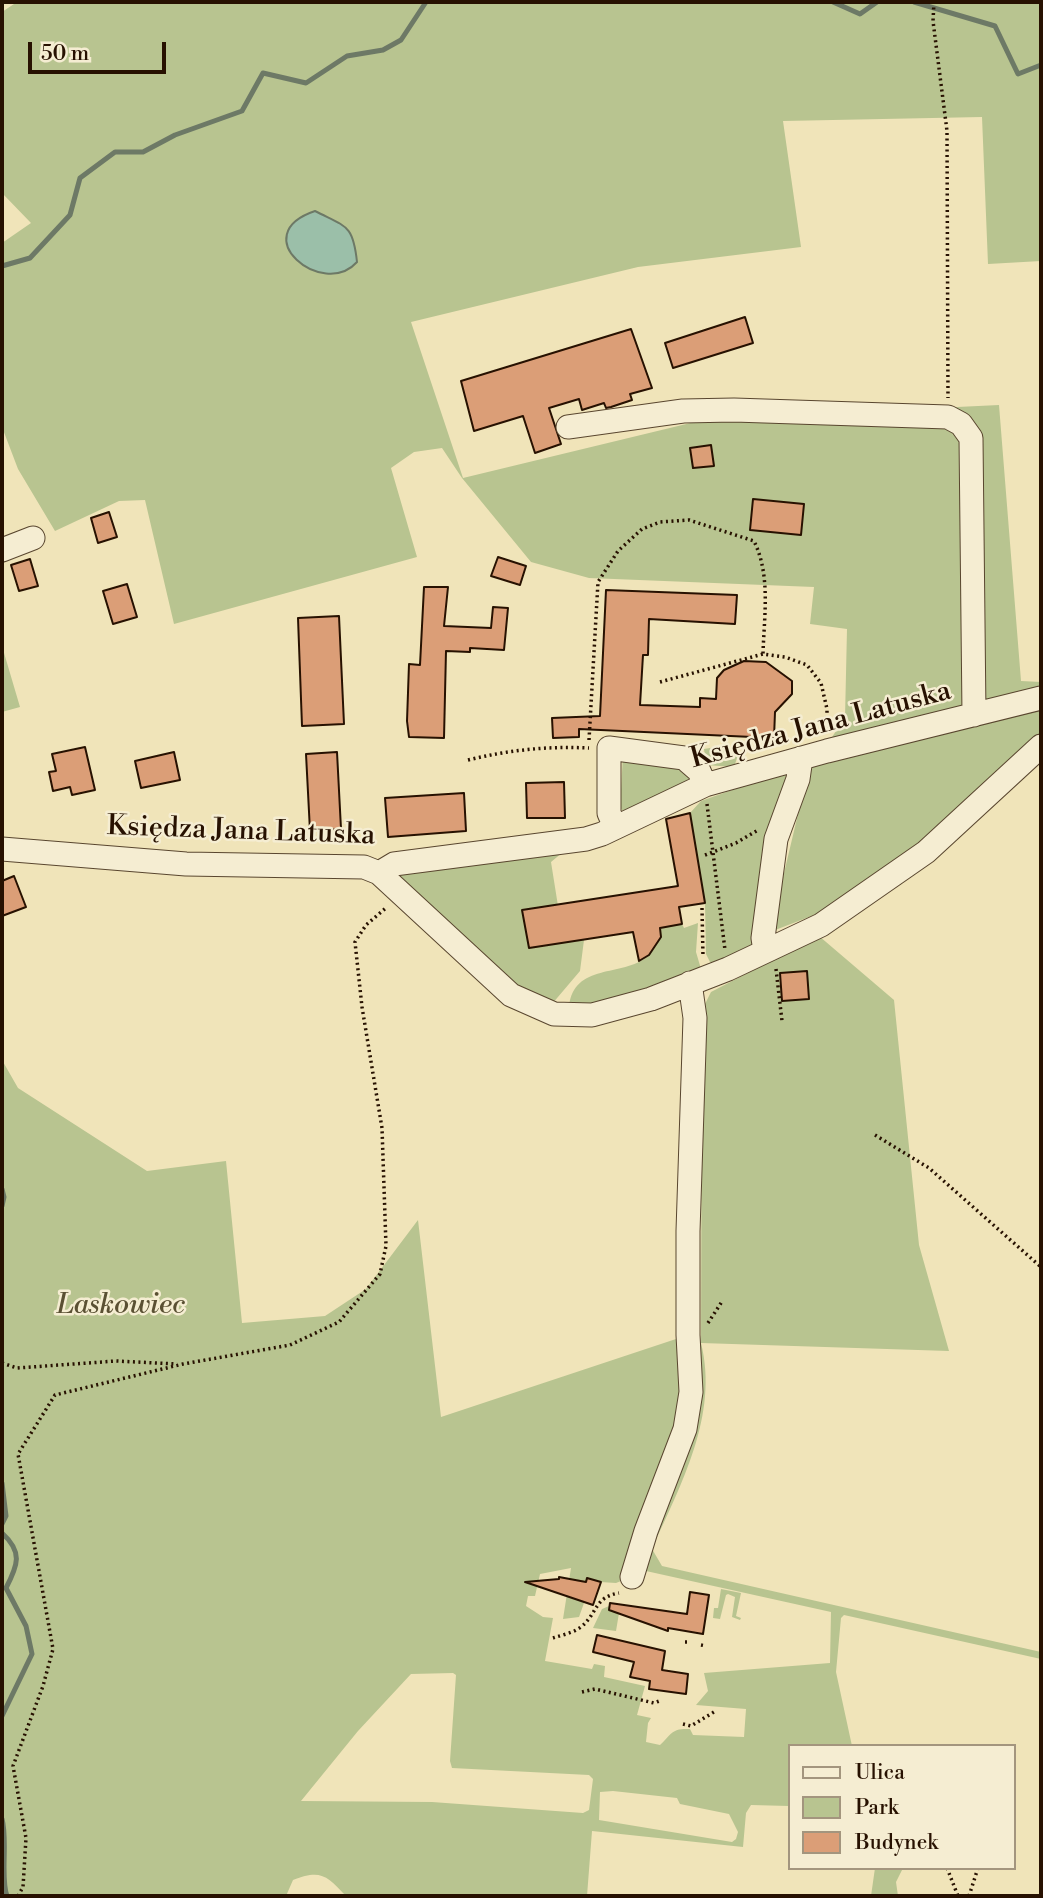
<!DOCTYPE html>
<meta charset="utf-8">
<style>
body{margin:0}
#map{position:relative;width:1043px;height:1898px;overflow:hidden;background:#f0e4b9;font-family:"Libre Bodoni",serif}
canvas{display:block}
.frame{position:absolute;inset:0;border:4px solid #271101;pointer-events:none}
.legend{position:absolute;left:788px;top:1744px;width:228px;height:126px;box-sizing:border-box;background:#f5edd2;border:2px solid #a3957e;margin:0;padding:9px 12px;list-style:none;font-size:21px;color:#271101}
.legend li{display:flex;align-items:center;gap:14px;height:35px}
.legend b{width:35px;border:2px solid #a3957e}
.scale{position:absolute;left:28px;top:42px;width:138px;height:32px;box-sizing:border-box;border:4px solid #271101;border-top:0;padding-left:9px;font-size:21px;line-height:24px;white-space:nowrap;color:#271101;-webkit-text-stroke:5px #f5edd2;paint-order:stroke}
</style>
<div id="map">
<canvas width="1043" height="1898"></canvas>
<div class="frame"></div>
<ul class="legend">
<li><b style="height:9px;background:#f5edd2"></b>Ulica</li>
<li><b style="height:19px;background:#b8c490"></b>Park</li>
<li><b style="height:19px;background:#db9e77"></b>Budynek</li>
</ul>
<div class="scale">50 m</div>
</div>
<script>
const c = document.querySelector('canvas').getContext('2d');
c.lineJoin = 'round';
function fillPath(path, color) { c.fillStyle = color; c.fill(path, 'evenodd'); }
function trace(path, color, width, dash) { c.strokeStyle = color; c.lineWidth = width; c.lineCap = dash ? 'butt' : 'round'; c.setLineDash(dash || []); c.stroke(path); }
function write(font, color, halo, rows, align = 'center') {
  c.font = font + ' "Libre Bodoni",serif'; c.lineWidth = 5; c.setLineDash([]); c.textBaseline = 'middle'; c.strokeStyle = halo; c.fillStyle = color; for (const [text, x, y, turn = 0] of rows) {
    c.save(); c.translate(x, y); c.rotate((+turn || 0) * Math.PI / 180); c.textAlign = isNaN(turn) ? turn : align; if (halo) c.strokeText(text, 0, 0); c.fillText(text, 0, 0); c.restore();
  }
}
const green = new Path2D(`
 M17 2H1041V261L988 264 982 117 783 121 801 247 638 267 411 322 463 478 707 419 999 405 1021 681 1041 682V745L916 851 835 907 770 932 808 772 845 718 847 629 810 624 814 587 589 578 531 562 462 478 442 448 414 452 391 468 417 557 174 624 145 500 119 501 55 531 18 469 2 427V243L31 223 2 193V12Z
 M2 646 20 707 2 712Z
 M728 745 729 750 739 752 734 767 706 765 704 749Z
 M623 755 680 767 690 776 687 782 624 813 620 807Z
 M780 773 788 774 759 944 715 964 710 962 706 954 705 903 690 813 701 801Z
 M563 852 551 862 558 906 522 911 529 948 584 940 580 971 552 1004 506 981 402 884 400 876 402 872Z
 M698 923 696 952 701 969C666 984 607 1014 569 1007 574 962 622 978 648 956 654 951 657 943 661 937L660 928 682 924 684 928Z
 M819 936 894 1000 919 1245 949 1351 701 1343C719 1415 681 1484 652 1549L662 1566 1041 1652V1659L844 1615 841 1618 836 1672 852 1746H789V1806L751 1805 746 1813 743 1847 592 1831 587 1896H346C327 1876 321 1869 293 1880L286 1896H2V1060L18 1088 147 1171 226 1161 242 1323 325 1316 366 1289 418 1220 441 1417 682 1337 701 1342 702 1010 711 992ZM807 971 809 998 782 1001 780 973ZM571 1568 563 1619 579 1617 589 1589 600 1582 616 1583 646 1571 831 1612 830 1663 704 1673 708 1691 696 1705 746 1709 744 1737 693 1735 690 1729C671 1728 672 1734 660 1745L646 1742 648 1723 651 1718 637 1715 645 1686 604 1677 605 1666 594 1664 592 1669 545 1661 553 1618 543 1617 526 1606 528 1596H535L540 1574ZM453 1673 456 1675 450 1761 452 1768 589 1775 593 1779 589 1810 583 1813 432 1802 301 1801 358 1731 411 1674ZM613 1791 677 1798 680 1804 729 1814 738 1832 736 1839 732 1842 599 1820 600 1792Z
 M721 1589 741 1593 736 1616 741 1618 740 1620 732 1617 735 1597 728 1594 726 1595 720 1619 713 1618 714 1608H718Z
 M614 1604 620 1607 616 1631 593 1628 602 1609Z
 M875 1868H903L896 1882 898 1896H871Z`);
const water = new Path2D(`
 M315 211C346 227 353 224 357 262 323 300 244 235 315 211Z`);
const stream = new Path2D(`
 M833 2 860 14 877 2
 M914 2 995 26 1018 74 1041 65
 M2 266 30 258 70 215 80 178 115 152H143L175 135 242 111 263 73 306 83 347 56 383 50 401 40 426 2
 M2 1189 4 1197 2 1206
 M2 1483 6 1516 2 1524
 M2 1533C23 1552 18 1565 6 1588L26 1626 32 1654 2 1716
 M2 1819C8 1841 0 1878 7 1896`);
const building = new Path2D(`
 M745 317 753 343 673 368 665 343Z
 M631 329 652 388 630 394 632 400 611 407 606 408 604 403 582 410 579 399 549 408 561 444 535 453 523 416 474 431 461 381Z
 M711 445 714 466 693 468 690 448Z
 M753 499 804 504 801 535 750 530Z
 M109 512 117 537 98 543 91 518Z
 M498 557 526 566 520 585 491 576Z
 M30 559 38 586 19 591 11 565Z
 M127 584 137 617 113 624 103 591Z
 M424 587H448L444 626 491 628 493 607 508 608 504 650 470 648V652L446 651 444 738 409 737 407 721 409 664 420 665Z
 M606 590 737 595 735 624 649 619 648 655H643L640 705 700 707V698L716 699 717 678 724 670 744 661 766 662 792 681V694L775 712 774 738 579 729V737L553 738 552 718 600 716Z
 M339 616 344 724 302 726 298 618Z
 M85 747 95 790 72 795 70 787 53 791 49 772 56 771 52 754Z
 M174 752 180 780 141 788 135 761Z
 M337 752 341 829 310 831 306 754Z
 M564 782 565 818H527L526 783Z
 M464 793 466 831 388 837 385 798Z
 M690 813 705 903 679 907 682 924 660 928 661 937 649 955 639 961 633 932 529 948 522 910 678 886 666 819Z
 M14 876 26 907 2 916V881Z
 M807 971 809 999 782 1001 780 973Z
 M559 1577 586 1582 587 1578 601 1582 593 1605 525 1582 559 1579Z
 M690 1592 709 1595 703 1634 668 1628V1631L609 1610 610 1603 687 1614Z
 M597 1635 665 1651 662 1670 688 1674 686 1694 649 1689 650 1681 630 1677 634 1662 593 1652Z`);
const path = new Path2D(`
 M934 2 933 21 947 131 948 398
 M660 682 763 654 785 657 807 665 821 683 827 709V729
 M589 740 598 582 618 551 642 529 660 522 689 520 754 541C771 576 764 616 763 654
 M468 760C509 750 547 746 589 748
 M707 804 725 950
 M705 855 736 843 758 830
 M702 908 703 957
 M776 969 782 1021
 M875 1135 929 1168 1041 1267
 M708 1323 723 1300
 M2 1363 17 1368 116 1361 177 1364
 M553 1638C562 1635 573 1633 581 1627 598 1613 594 1597 619 1593
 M685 1642H689
 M701 1645 706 1646
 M582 1692 595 1689 654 1703 662 1700
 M683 1724 691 1726 714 1712
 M947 1868 958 1896
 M18 1896 23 1887 26 1838 13 1766 43 1686 53 1649 18 1454 55 1395 183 1364 290 1345 339 1322 380 1274 386 1246 382 1128 362 1007 355 942 366 925 387 907
 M969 1896 978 1868`);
const minor = new Path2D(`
 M568 427 683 411 734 410 948 417 961 424 971 438 974 715
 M2 550 33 538
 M615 827 609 813V748L684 758 699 771 705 785
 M2 849 186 864 364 867 379 873 511 995 554 1014 592 1015 651 999 728 969 821 925 926 852 1041 746
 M379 873 394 864 586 839 602 834 705 785 827 751 1041 698
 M765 951 763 938 776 839 798 779 801 758
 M632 1577 646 1531 685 1429 691 1392 688 1335V1231L695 1018 690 983`);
const streetNames = [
 ["Księdza Jana Latuska",821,726,-15],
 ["Księdza Jana Latuska",241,832,2]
];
const parkNames = [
 ["Laskowiec",121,1306]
];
fillPath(green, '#b8c490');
fillPath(water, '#9bbfa9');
trace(water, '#6d7966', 2);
trace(stream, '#6d7966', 5);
fillPath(building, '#db9e77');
trace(building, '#271101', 2);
trace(minor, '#59462f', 25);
trace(path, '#271101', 3.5, [2, 3.5]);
trace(minor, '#f5edd2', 23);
write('28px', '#271101', '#f5edd2', streetNames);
write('italic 28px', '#5a5033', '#f5edd2', parkNames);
</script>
